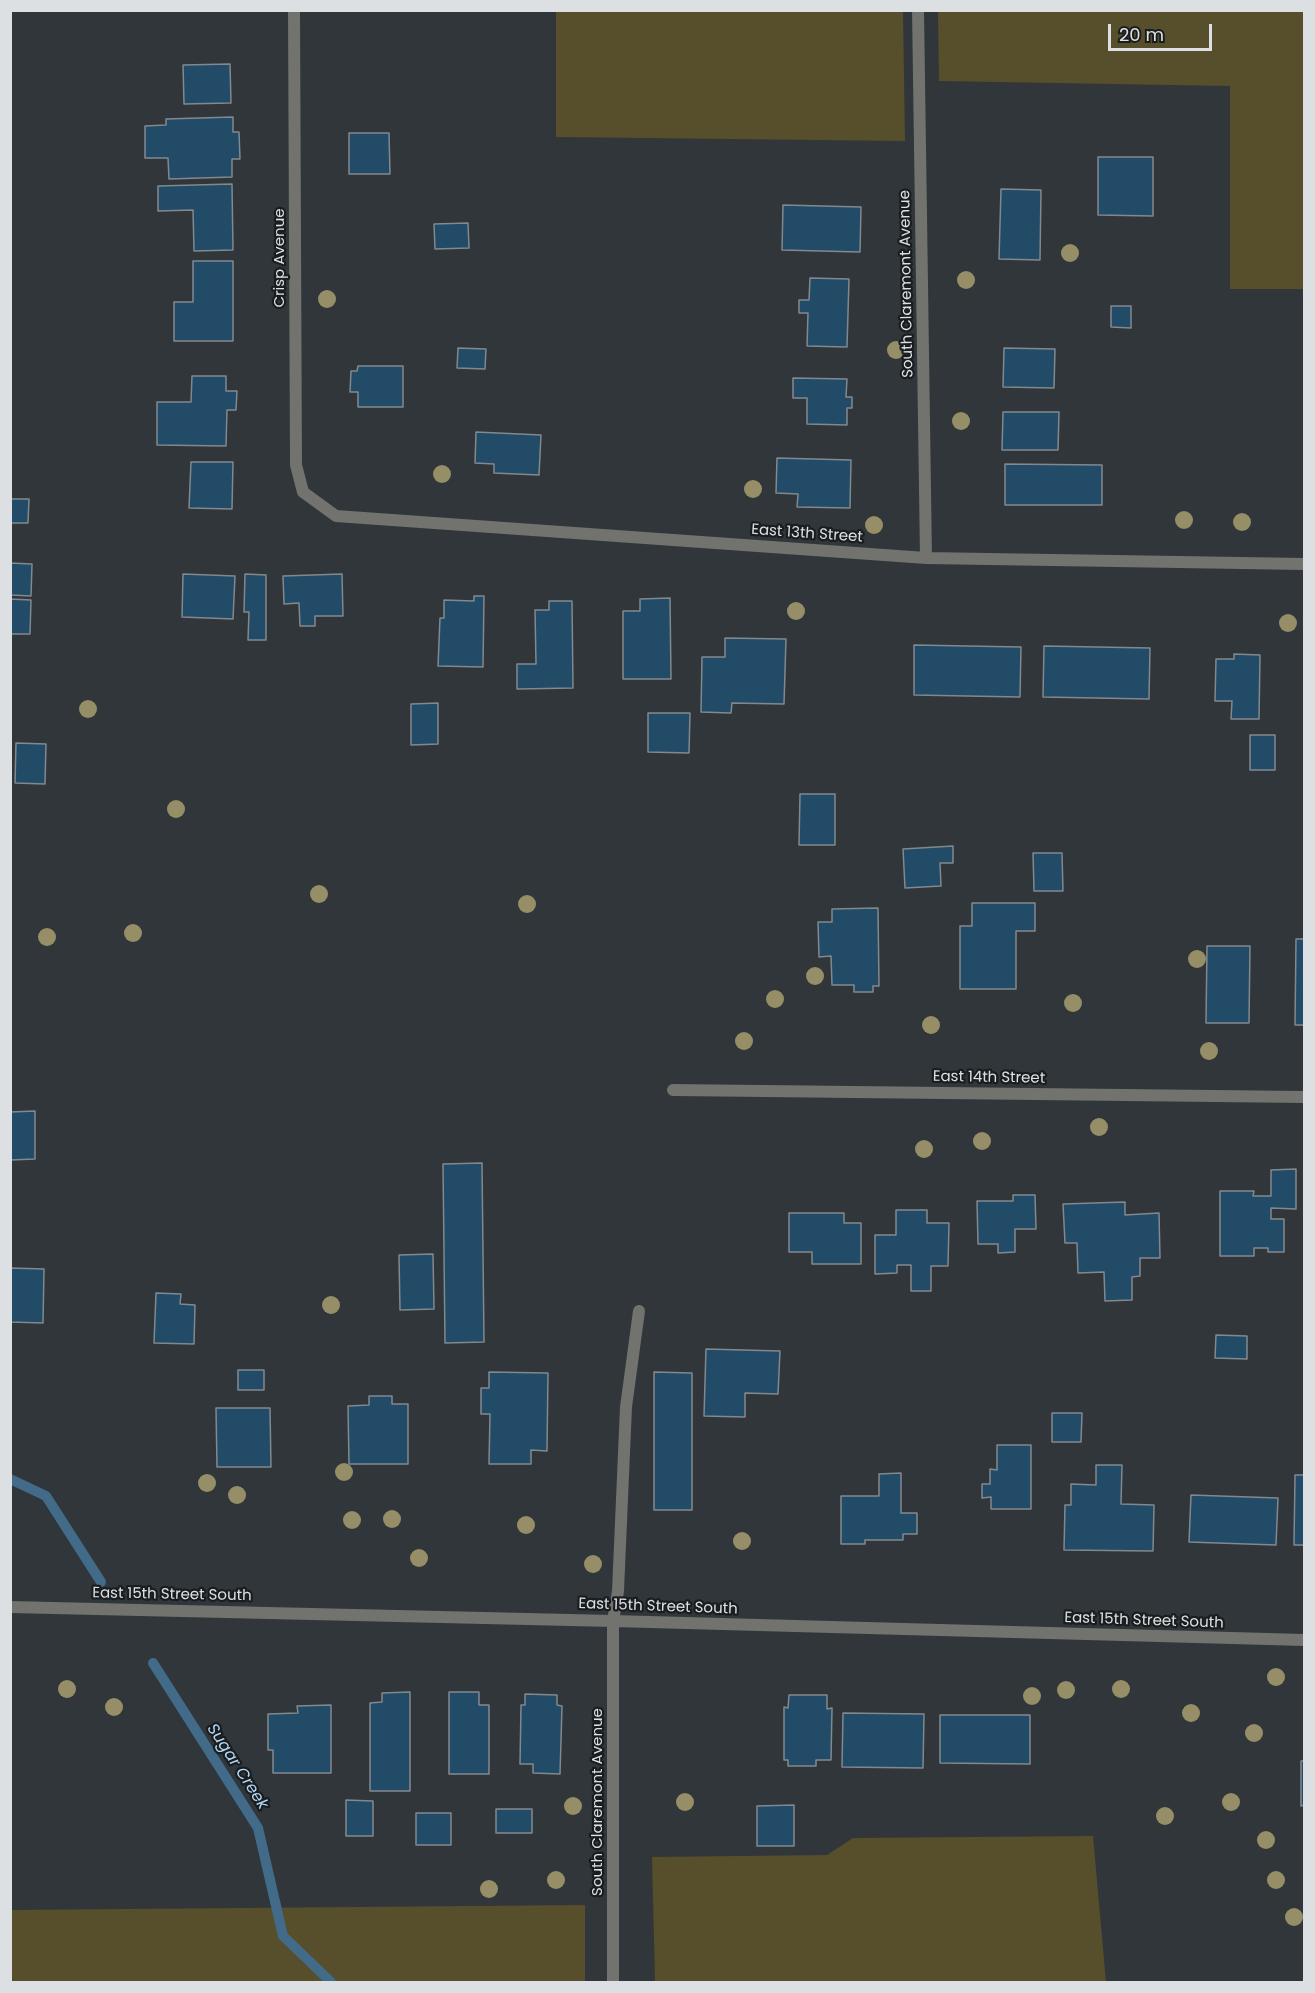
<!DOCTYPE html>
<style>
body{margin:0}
#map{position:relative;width:1315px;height:1993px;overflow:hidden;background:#30363a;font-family:Poppins,sans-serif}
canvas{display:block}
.frame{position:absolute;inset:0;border:12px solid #dde0e3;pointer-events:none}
.scale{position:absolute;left:1108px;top:24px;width:104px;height:27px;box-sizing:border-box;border:3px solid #dde0e3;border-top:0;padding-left:8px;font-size:18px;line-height:21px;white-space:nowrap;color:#dde0e3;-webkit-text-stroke:4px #1a1d1f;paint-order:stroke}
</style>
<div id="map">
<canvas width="1315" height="1993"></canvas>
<div class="frame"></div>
<div class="scale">20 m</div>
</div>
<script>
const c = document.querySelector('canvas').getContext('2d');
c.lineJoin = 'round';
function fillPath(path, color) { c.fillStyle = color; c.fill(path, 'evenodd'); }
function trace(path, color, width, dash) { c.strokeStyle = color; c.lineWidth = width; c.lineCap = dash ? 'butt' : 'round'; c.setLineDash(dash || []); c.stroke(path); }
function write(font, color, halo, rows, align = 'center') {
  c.font = font + ' Poppins,sans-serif'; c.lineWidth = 4.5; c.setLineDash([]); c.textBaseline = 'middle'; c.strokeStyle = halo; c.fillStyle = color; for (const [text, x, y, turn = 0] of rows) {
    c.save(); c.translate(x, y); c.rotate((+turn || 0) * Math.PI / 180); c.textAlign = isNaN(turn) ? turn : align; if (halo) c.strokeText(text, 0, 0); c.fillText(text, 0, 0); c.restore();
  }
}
const green = new Path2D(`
 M556 11H903L905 141 556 137Z
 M938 11H1304V289H1230V86L939 81Z
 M1093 1836 1106 1982H655L652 1857 827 1855 853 1838Z
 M585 1905V1982H11V1910Z`);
const stream = new Path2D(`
 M10 1479 46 1496 101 1582
 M153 1663 258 1828 283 1936 331 1982`);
const building = new Path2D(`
 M230 64 231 103 184 104 183 65Z
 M233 117V132H239L240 159H232V177L169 179 168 158H145V126L166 125V119Z
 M349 133H389L390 174H349Z
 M1098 157H1153V216L1098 215Z
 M232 184 233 250 194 251 193 210 158 211V186Z
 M1001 189 1041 190 1040 260 999 259Z
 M783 205 861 207 860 252 782 250Z
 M468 223 469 248 435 249 434 224Z
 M193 261H233V341H174V302H193Z
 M810 278 849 279 847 347 807 346 808 313H799V300H809Z
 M1111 306H1131V328L1111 327Z
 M458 348 486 349 485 369 457 368Z
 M1004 348 1055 349 1054 388 1003 387Z
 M358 366H403V407H358V392H350L351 371H357Z
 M192 376H226V391H237L236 410H227L226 446 157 445V402H191Z
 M793 378 847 379 846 397H852V408H847V425L807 424V398H793Z
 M1003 412H1059L1058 450H1002Z
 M476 432 541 435 539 475 494 473V464L475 463Z
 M777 458 851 460 850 508 797 507 798 494 776 493Z
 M191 462H233L232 509 189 508Z
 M1005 464 1102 465V505H1005Z
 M10 499H29L28 523H10Z
 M10 563 32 564 31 596 10 595Z
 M183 574 235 576 233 619 182 617Z
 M245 574 266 575V640H248L249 612H244Z
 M342 574 343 616H315V626H300L299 603 284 604 283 576Z
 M474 596H484L483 667 438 666 440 618H444V600L474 601Z
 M670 598 671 679H623V611H640V599Z
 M10 599 31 600 30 634H10Z
 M549 601H572L573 688 517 689V664H536L535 610H549Z
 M725 638 786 639 784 704 732 703 731 713 701 712 702 657H725Z
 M914 645 1021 647 1020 697 914 695Z
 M1044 646 1150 648 1149 699 1043 697Z
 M1234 654 1260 655 1259 719H1231L1232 701H1215L1216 659H1234Z
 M438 703V744L411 745V704Z
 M648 713H690L689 753 648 752Z
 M1250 735H1275V770H1250Z
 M16 743 46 744 45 784 15 783Z
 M800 794H835V845H799Z
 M953 846V863H940L941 886 905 888 903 849Z
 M1033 853H1062L1063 891H1034Z
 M972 903H1035V931H1016V989H960V926H972Z
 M878 908 879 986H873V992H854V985H832L831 956 819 957 818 922H832V909Z
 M1296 939H1304V1025H1295Z
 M1207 946H1250L1249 1023H1206Z
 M35 1111V1159L10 1160V1112Z
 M482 1163 484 1342 445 1343 443 1164Z
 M1296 1169V1209L1271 1208V1219H1284V1252H1268V1248H1254V1256H1220V1191H1254L1253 1196H1271V1170Z
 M1013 1195H1035L1036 1229H1015V1252L998 1253V1244H978L977 1201H1013Z
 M1125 1202V1215L1159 1213 1160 1258H1140V1276L1132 1277V1300L1105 1301 1104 1272 1078 1273 1077 1243H1065L1063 1204Z
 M896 1210H927V1223H949L948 1266H931V1291H911V1265H897V1273L875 1274V1235H896Z
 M789 1213H844V1223H861V1264H812V1252H789Z
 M433 1254 434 1309 400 1310 399 1255Z
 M10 1268 44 1269 43 1323 10 1322Z
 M156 1293 181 1294 180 1304 195 1305 194 1344 154 1343Z
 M1216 1335 1247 1336V1359L1215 1358Z
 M706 1349 780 1351 778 1394 745 1393V1417L704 1416Z
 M238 1370H264V1390H238Z
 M489 1372 548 1373 547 1451 531 1450V1464H489L490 1414H481V1388H489Z
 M654 1372 692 1373V1510H654Z
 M369 1396H392V1404H408V1464H349L348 1406 369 1405Z
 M216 1408H270L271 1467H217Z
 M1052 1413H1082L1081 1442H1052Z
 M997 1445H1031V1509H991V1497L982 1498V1484H990V1469L997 1470Z
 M1096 1465H1122L1121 1504 1154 1505 1153 1551 1064 1550 1065 1505H1071V1484L1096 1485Z
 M901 1473V1513H917V1534H903V1540H865V1544H841V1496H879V1474Z
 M1295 1475H1304V1545H1294Z
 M1191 1495 1278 1498 1276 1545 1189 1542Z
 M410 1692V1791H370V1703L382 1702V1693Z
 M449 1692H479V1705H489V1774H449Z
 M525 1694 557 1695V1705L562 1706 560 1774 533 1773V1764H520L521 1705H525Z
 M789 1695H827V1709L832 1708 831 1760H816V1766H788V1760H784V1707L788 1708Z
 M331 1705V1773H273V1750H268V1714L298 1713 297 1706Z
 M843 1713 924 1714 923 1768 842 1767Z
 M940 1715H1030V1764L940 1763Z
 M1301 1761H1304V1805L1301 1806Z
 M346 1800 373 1801V1836H346Z
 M794 1805V1846H757V1806Z
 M496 1809H532V1833H496Z
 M416 1813H451V1845H416Z`);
const service = new Path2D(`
 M613 1621 618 1591 626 1407 639 1311`);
const minor = new Path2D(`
 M294 10 296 465 303 492 336 516 926 558 1304 564
 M918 10 926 558
 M673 1090 1304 1097
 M10 1607 613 1621 1304 1640
 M613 1982V1621`);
const trees = [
 [1070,253],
 [966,280],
 [327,299],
 [896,350],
 [961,421],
 [442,474],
 [753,489],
 [1184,520],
 [1242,522],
 [874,525],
 [796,611],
 [1288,623],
 [88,709],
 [176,809],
 [319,894],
 [527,904],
 [133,933],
 [47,937],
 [1197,959],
 [815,976],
 [775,999],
 [1073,1003],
 [931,1025],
 [744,1041],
 [1209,1051],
 [1099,1127],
 [982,1141],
 [924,1149],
 [331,1305],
 [344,1472],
 [207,1483],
 [237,1495],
 [392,1519],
 [352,1520],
 [526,1525],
 [742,1541],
 [419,1558],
 [593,1564],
 [1276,1677],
 [67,1689],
 [1121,1689],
 [1066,1690],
 [1032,1696],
 [114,1707],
 [1191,1713],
 [1254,1733],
 [685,1802],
 [1231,1802],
 [573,1806],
 [1165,1816],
 [1266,1840],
 [556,1880],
 [1276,1880],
 [489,1889],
 [1294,1917]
];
const streetNames = [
 ["Crisp Avenue",280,258,-90],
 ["South Claremont Avenue",907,284,-91],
 ["East 13th Street",807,534,4],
 ["East 14th Street",989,1078,1],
 ["East 15th Street South",172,1595,1],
 ["East 15th Street South",658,1607,2],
 ["East 15th Street South",1144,1621,2],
 ["South Claremont Avenue",598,1802,-90]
];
const waterNames = [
 ["Sugar Creek",237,1767,57]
];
fillPath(green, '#574f2b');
trace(stream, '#426b89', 10);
fillPath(building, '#224b67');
trace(building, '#82898e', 1.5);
trace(service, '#72726e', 12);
trace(minor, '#72726e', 12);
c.fillStyle = '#958e67';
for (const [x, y] of trees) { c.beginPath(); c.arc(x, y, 9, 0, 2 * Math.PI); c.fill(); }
write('15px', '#dde0e3', '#1a1d1f', streetNames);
write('italic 16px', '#b2d9f6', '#1a1d1f', waterNames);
</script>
